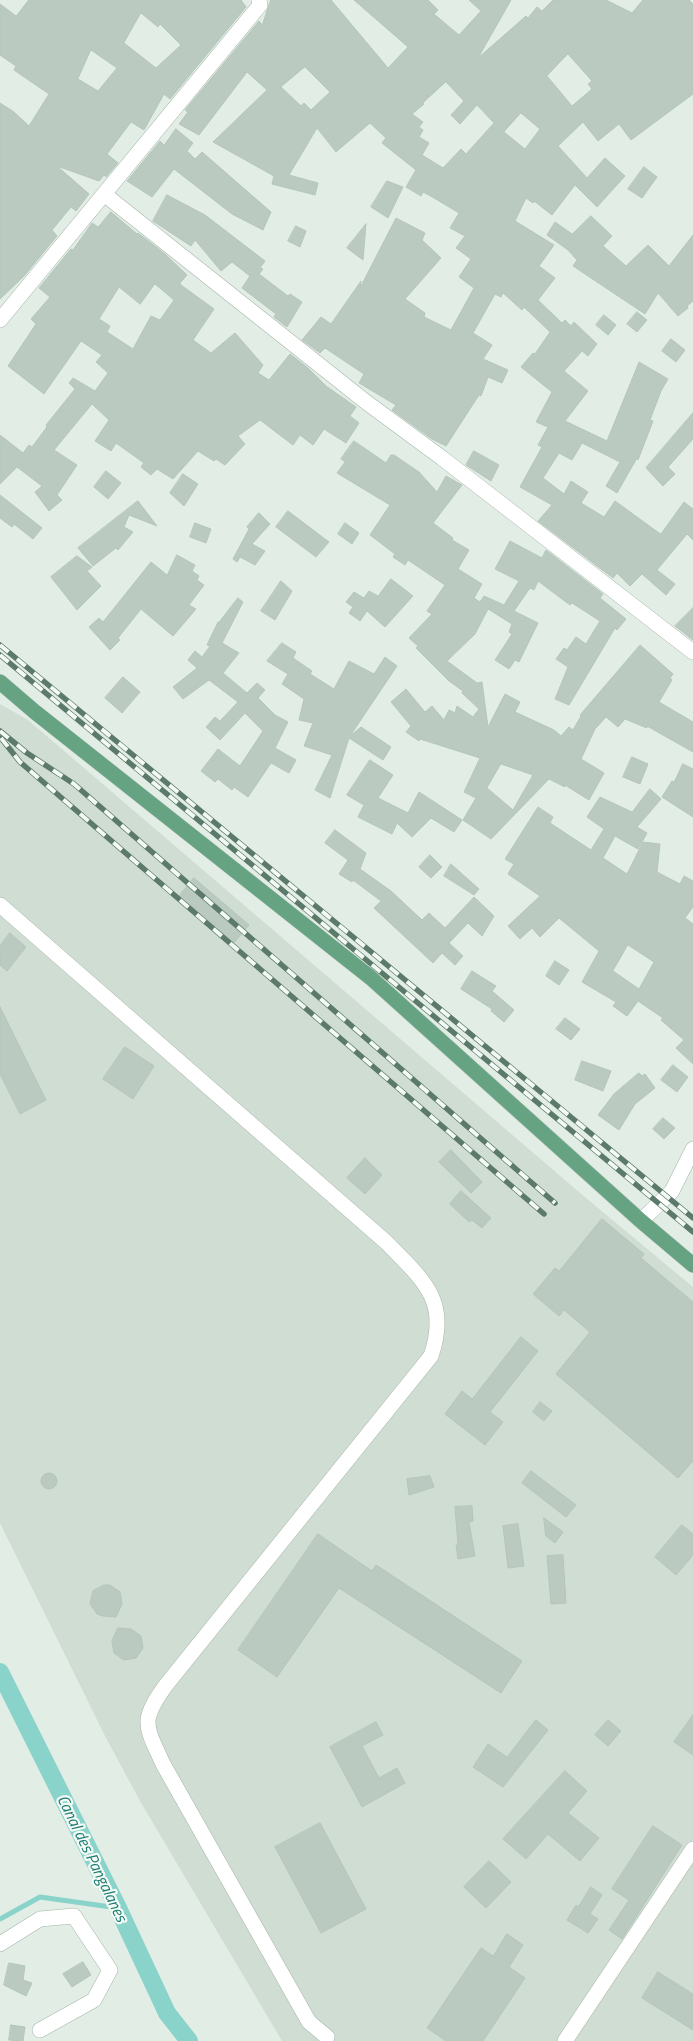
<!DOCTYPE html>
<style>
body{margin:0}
canvas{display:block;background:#e2ede5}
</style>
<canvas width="693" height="2041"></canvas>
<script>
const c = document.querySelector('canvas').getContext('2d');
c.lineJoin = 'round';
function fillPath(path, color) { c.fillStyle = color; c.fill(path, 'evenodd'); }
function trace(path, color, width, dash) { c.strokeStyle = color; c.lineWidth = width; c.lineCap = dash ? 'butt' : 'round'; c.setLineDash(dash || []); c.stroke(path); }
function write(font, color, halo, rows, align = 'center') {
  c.font = font + ' "Titillium Web",sans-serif'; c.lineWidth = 4.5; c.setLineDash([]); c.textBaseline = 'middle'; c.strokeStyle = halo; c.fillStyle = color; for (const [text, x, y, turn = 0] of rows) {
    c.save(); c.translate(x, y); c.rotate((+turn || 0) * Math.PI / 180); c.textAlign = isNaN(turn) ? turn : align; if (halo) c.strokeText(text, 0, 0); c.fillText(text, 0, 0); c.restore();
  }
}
const built = new Path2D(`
 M0 704 28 720 586 1198 693 1287V2041H282L140 1801 105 1736 0 1523Z`);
const stream = new Path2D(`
 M0 1919 40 1897 118 1908`);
const canal = new Path2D(`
 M0 1672 118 1908 167 2013 189 2041`);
const building = new Path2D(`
 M29 0H241L246 7 170 99 164 94 144 130 131 122 107 154 118 163 106 177 104 175 99 181 57 166 89 194 76 211 71 207 52 230 57 236 24 276 0 299V103L14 112 29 126 49 94 14 70 16 66 0 55V4L16 16ZM141 13 158 27 160 24 181 45 156 68 124 43ZM91 50 117 68 98 91 78 79Z
 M271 0H331L388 68 408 47 354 0H428L438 10 434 14 459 35 481 11 469 0H511L478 58 526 16 528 18 537 7 542 11 553 0H606L632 13 643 0H689L693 4V94L631 140 619 124 598 141 583 122 558 146 587 178 605 158 625 176 597 207 575 185 552 215 534 201 533 203 526 198 515 221 554 245 539 266 555 278 538 300 562 323 565 320 571 326 574 322 597 344 588 356 582 351 564 371 588 391 565 421 607 441 639 362 668 379 661 391 650 420 653 421 638 460 637 458 617 493 606 486 620 462 582 443 572 460 559 453 543 478 564 494 571 481 588 492 581 503 604 517 615 501 659 533 661 534 684 502 693 509V540L687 534 657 570 675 584 666 595 642 574 630 586 617 573 613 578 538 521 552 505 520 487 542 447 538 445 548 427 536 422 552 392 521 367 533 353 535 354 550 332 524 307 522 310 503 293 501 297 495 294 473 333 492 345 483 359 508 370 502 383 488 377 481 396 479 395 446 446 432 439 392 410 396 405 359 383 364 374 325 348 320 353 302 340 321 317 331 324 361 281 360 288 396 218 425 233 422 240 441 258 405 299 425 313 424 317 451 330 474 288 459 277 471 259 456 248 465 236 450 228 459 213 429 195 423 192 421 196 406 187 416 170 382 143 386 138 370 123 336 152 317 128 289 175 318 183 315 195 272 184 274 176 213 142 267 90 247 72 199 135 179 124 188 112 185 110 259 21 262 25ZM568 54 592 81 588 84 592 89 572 106 547 76ZM305 67 330 92 311 110 304 103 301 106 281 87ZM446 82 464 101 451 115 460 124 477 105 494 123 466 154 461 149 443 168 422 155 429 143 419 137 423 130 419 127 423 122 412 114 424 104 423 103ZM521 113 540 129 525 149 504 132Z
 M176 129 193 143 187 151 195 159 202 152 271 212 263 230 232 214 174 169 152 197 127 181 160 141 164 145Z
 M644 167 657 177 642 198 628 189Z
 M387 181 403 187 388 218 371 207Z
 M167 195 205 215 265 261 260 268 263 269 259 274 288 296 290 294 302 302 287 327 274 317 276 314 242 288 250 276 232 262 221 271 195 240 191 246 153 221Z
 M111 212 137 234 138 233 165 254 187 275 180 283 181 285 214 309 193 340 211 353 235 333 263 365 258 373 269 380 290 354 308 368 326 386 356 407 350 416 359 423 346 443 324 429 313 445 300 435 293 445 260 420 238 436 245 444 225 465 216 459 214 461 198 451 173 479 157 469 151 475 141 467 144 463 116 443 111 451 95 441 109 420 92 404 54 450 77 465 57 495 62 500 49 511 35 492 42 486 17 467 0 484V435L23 453 29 445 32 447 47 427 46 425 75 389 69 383 73 378 95 391 108 373 96 362 102 355 81 341 44 394 8 366 36 324 31 319 50 297 39 288 71 249 73 250 92 223 98 227ZM155 284 174 300 160 320 151 316 133 349 107 332 110 326 99 319 119 287 140 304Z
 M591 216 612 236 603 246 626 266 648 245 669 266 693 235V301L687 306 688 308 678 316 658 293 645 314 573 266 577 260 568 250 547 235 555 222 572 234Z
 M366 224 363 260 347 248Z
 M296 226 306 231 300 247 288 241Z
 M637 312 647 320 637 332 627 324Z
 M604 315 616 325 608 335 596 325Z
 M671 339 685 350 676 362 662 351Z
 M693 413V439L668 467 675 474 663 486 646 468Z
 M354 441 386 463 391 455H394L419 472 437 492 446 476 462 485 433 523 453 538 452 540 469 550 458 569 482 584 474 598 480 602 484 596 504 605 519 581 495 569 510 541 542 558 546 550 603 594 600 598 626 619 617 630 615 628 569 705 555 699 568 667 556 659 564 648 567 650 576 637 586 644 600 621 572 603 570 605 538 581 534 590 530 588 514 611 538 623 519 662 515 660 509 669 495 660 512 634 509 632 512 624 488 609 475 634 447 661 477 683 482 682 488 727 505 694 520 702 515 712 554 730 561 736 569 727 573 730 581 716 580 715 640 645 673 674 670 678 672 680 659 702 693 722V752L647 726V728L625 719 618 727 606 717 595 729 581 759 604 773 589 800 565 785V787L549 779 491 839 463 820 476 798 464 792 480 758 420 739 419 741 406 732 411 726 391 702 406 689 425 712 432 706 444 720 449 710 455 713 457 706 473 717 479 709 462 693 463 691 449 681 416 648 418 646 409 638 432 614 427 611 445 585 408 560 405 565 393 557 395 554 370 535 390 505 337 473 345 462 341 459ZM501 764 533 775 513 810 487 788Z
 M474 451 499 465 491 481 466 465Z
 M106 471 121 483 108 499 94 487Z
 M183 474 198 484 184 506 170 493Z
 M0 495 42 528 33 539 14 524 12 527 0 518Z
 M138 501 157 526 129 515 124 527 133 532 118 550 116 548 93 566 78 548Z
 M288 511 329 542 316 557 276 527Z
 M259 513 270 524 252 544 265 551 255 565 240 557 237 562 233 559 249 529 247 527Z
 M195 523 211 529 206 543 190 537Z
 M345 523 359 533 352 544 338 534Z
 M177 555 195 565 192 571 199 576 197 580 204 585 189 605 196 609 173 636 141 609 118 638 120 640 110 650 89 627 99 618 103 622 151 562 167 575Z
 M77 556 92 567 87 571 101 586 77 610 51 577Z
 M391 579 413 596 385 627 367 611 360 621 349 613 353 607 346 602 354 592 364 598 369 591 378 596Z
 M281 581 292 591 275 620 261 611Z
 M238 598 243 602 222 643 239 653 223 673 247 693 257 683 265 690 258 698 275 715 288 722 275 748 296 760 289 773 271 763 248 797 234 787 232 790 218 779 215 782 201 771 218 749 240 766 263 731 245 713 220 740 206 727 215 717 220 721 238 702 209 680 183 699 173 687 197 668 188 660 195 651 202 657 210 646 207 645 218 622H219Z
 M693 608V640L675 626Z
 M282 643 296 652 293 658 312 671 310 674 334 689 349 661 374 674 385 657 397 666 350 736 361 727 391 747 383 760 349 738 330 798 315 790 332 755 304 746 313 723 299 720 304 699 282 684 288 674 267 661Z
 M123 677 140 692 122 713 105 698Z
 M632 757 648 764 640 784 623 777Z
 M370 760 393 775 378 798 408 813 419 792 462 820 454 832 431 818 412 837 397 823 392 834 358 817 364 805 347 795Z
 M683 764 693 769V817L662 797 672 781 674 782Z
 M650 789 661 799 637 827 647 833 638 849 615 836 603 858 627 874 643 842 660 844 657 872 680 884 684 876 693 881V907L685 918 693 924V1064L676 1048 684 1040 661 1020 663 1018 638 1001 627 1016 613 1006 616 1002 582 982 599 951 559 918 540 937 532 928 520 939 508 926 540 896 508 874 514 864 505 859 538 807 553 817 550 823 591 850 604 829 587 817 600 797 632 812ZM628 945 654 962 639 989 613 971Z
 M335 830 366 853 360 869 391 891 422 920 429 913 445 928 474 897 494 916 482 936 468 923 449 943 463 956 455 965 442 953 433 963 374 908 381 901 353 880 352 882 339 874 348 860 325 843Z
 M430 855 442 867 431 878 419 867Z
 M451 864 479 889 474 895 444 876Z
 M194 878 249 925 232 945 177 899Z
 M10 933 26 947 7 971 0 965V946Z
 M555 961 569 970 559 985 546 976Z
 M472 971 496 986 492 991 514 1010 504 1022 491 1011 492 1009 461 989Z
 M0 1007 46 1100 20 1114 0 1074Z
 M565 1018 580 1029 571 1040 556 1029Z
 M125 1047 154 1066 133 1099 103 1079Z
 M582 1061 611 1071 603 1091 575 1080Z
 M673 1065 688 1077 677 1092 661 1080Z
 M639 1073 642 1076 645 1074 655 1088 635 1104 619 1130 598 1115 614 1094Z
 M663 1118 675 1128 664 1139 653 1129Z
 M451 1150 482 1182 471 1193 439 1162Z
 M365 1158 382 1175 365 1194 347 1178Z
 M461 1191 491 1218 482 1228 472 1220 469 1222 450 1204Z
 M602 1219 644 1254 641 1258 693 1302V1461L678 1478 556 1374 590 1332 564 1310 559 1316 533 1294 555 1268 559 1271Z
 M521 1337 538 1351 490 1412 503 1422 485 1445 445 1414 462 1391 472 1399Z
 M540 1402 552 1411 544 1421 533 1412Z
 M531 1471 576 1505 566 1517 522 1483Z
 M41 1481a8 8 0 1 1 16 0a8 8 0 1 1-16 0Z
 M430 1476 434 1487 409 1495 407 1479Z
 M472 1506 473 1521 469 1522 475 1556 458 1559 456 1545H458L455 1507Z
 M544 1518 563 1532 555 1543 546 1536Z
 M518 1524 524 1566 508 1568 503 1526Z
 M682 1525 693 1534V1555L676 1575 655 1557Z
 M318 1534 372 1571 376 1565 522 1661 501 1693 339 1588 277 1677 238 1650Z
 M563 1555 566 1603 551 1604 547 1556Z
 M104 1585H110L120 1592 122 1604 116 1617 103 1616 97 1614 90 1604 93 1591Z
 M118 1628 131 1629 141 1636 143 1648 136 1658 124 1660 114 1653 112 1641Z
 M693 1715V1755L674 1742Z
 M536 1720 548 1730 503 1787 473 1767 488 1744 507 1757Z
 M608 1720 621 1731 608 1746 595 1735Z
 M376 1722 383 1735 362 1746 379 1778 397 1768 405 1783 362 1807 330 1747Z
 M565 1771 587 1791 568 1813 599 1838 580 1861 548 1834 526 1859 503 1839Z
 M320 1823 366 1909 321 1933 275 1847Z
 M653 1826 682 1845 622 1939 609 1930 629 1900 612 1889Z
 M489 1861 511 1882 486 1908 464 1887Z
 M591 1887 602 1895 590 1914 598 1919 588 1933 567 1920 576 1905 578 1907Z
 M507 1934 523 1945 509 1967 525 1978 483 2041H446L427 2028 481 1948 493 1956Z
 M83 1962 91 1975 72 1987 63 1974Z
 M9 1963 25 1966 23 1980 32 1983 26 1996 4 1985Z
 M658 1972 693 1994V2030L642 1998Z
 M11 2025 25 2027 23 2041 9 2040Z`);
const minor = new Path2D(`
 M104 194 366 402 442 458 693 652
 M0 320 260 5 259 0
 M0 905 386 1242C423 1280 450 1300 431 1356L166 1685C139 1722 146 1726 163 1764L309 2022 327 2037
 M641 1221 672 1191 693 1149
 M0 1944 40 1919 74 1916 110 1970 94 2000 40 2030
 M565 2041 693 1849`);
const primary = new Path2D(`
 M0 682 35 712 371 978 641 1221 693 1265`);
const rail = new Path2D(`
 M0 645 693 1218
 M0 655 693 1232
 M0 731 27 753 74 784 555 1203
 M1 738 20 762 544 1214`);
const waterNames = [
 ["Canal des Pangalanes",91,1859,64]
];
fillPath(built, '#d0ddd3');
trace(stream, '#89d3ca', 5);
trace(canal, '#89d3ca', 18);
fillPath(building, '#bacac0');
trace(building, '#b4c6ba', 1);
trace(minor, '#a5b5aa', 16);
trace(primary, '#c1c9c4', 16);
trace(minor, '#fff', 15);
trace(primary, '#66a382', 15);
trace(rail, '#5c7a69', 5.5);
trace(rail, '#f3f9f4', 4, [11]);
write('italic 16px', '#1a7c71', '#f3f9f4', waterNames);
</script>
